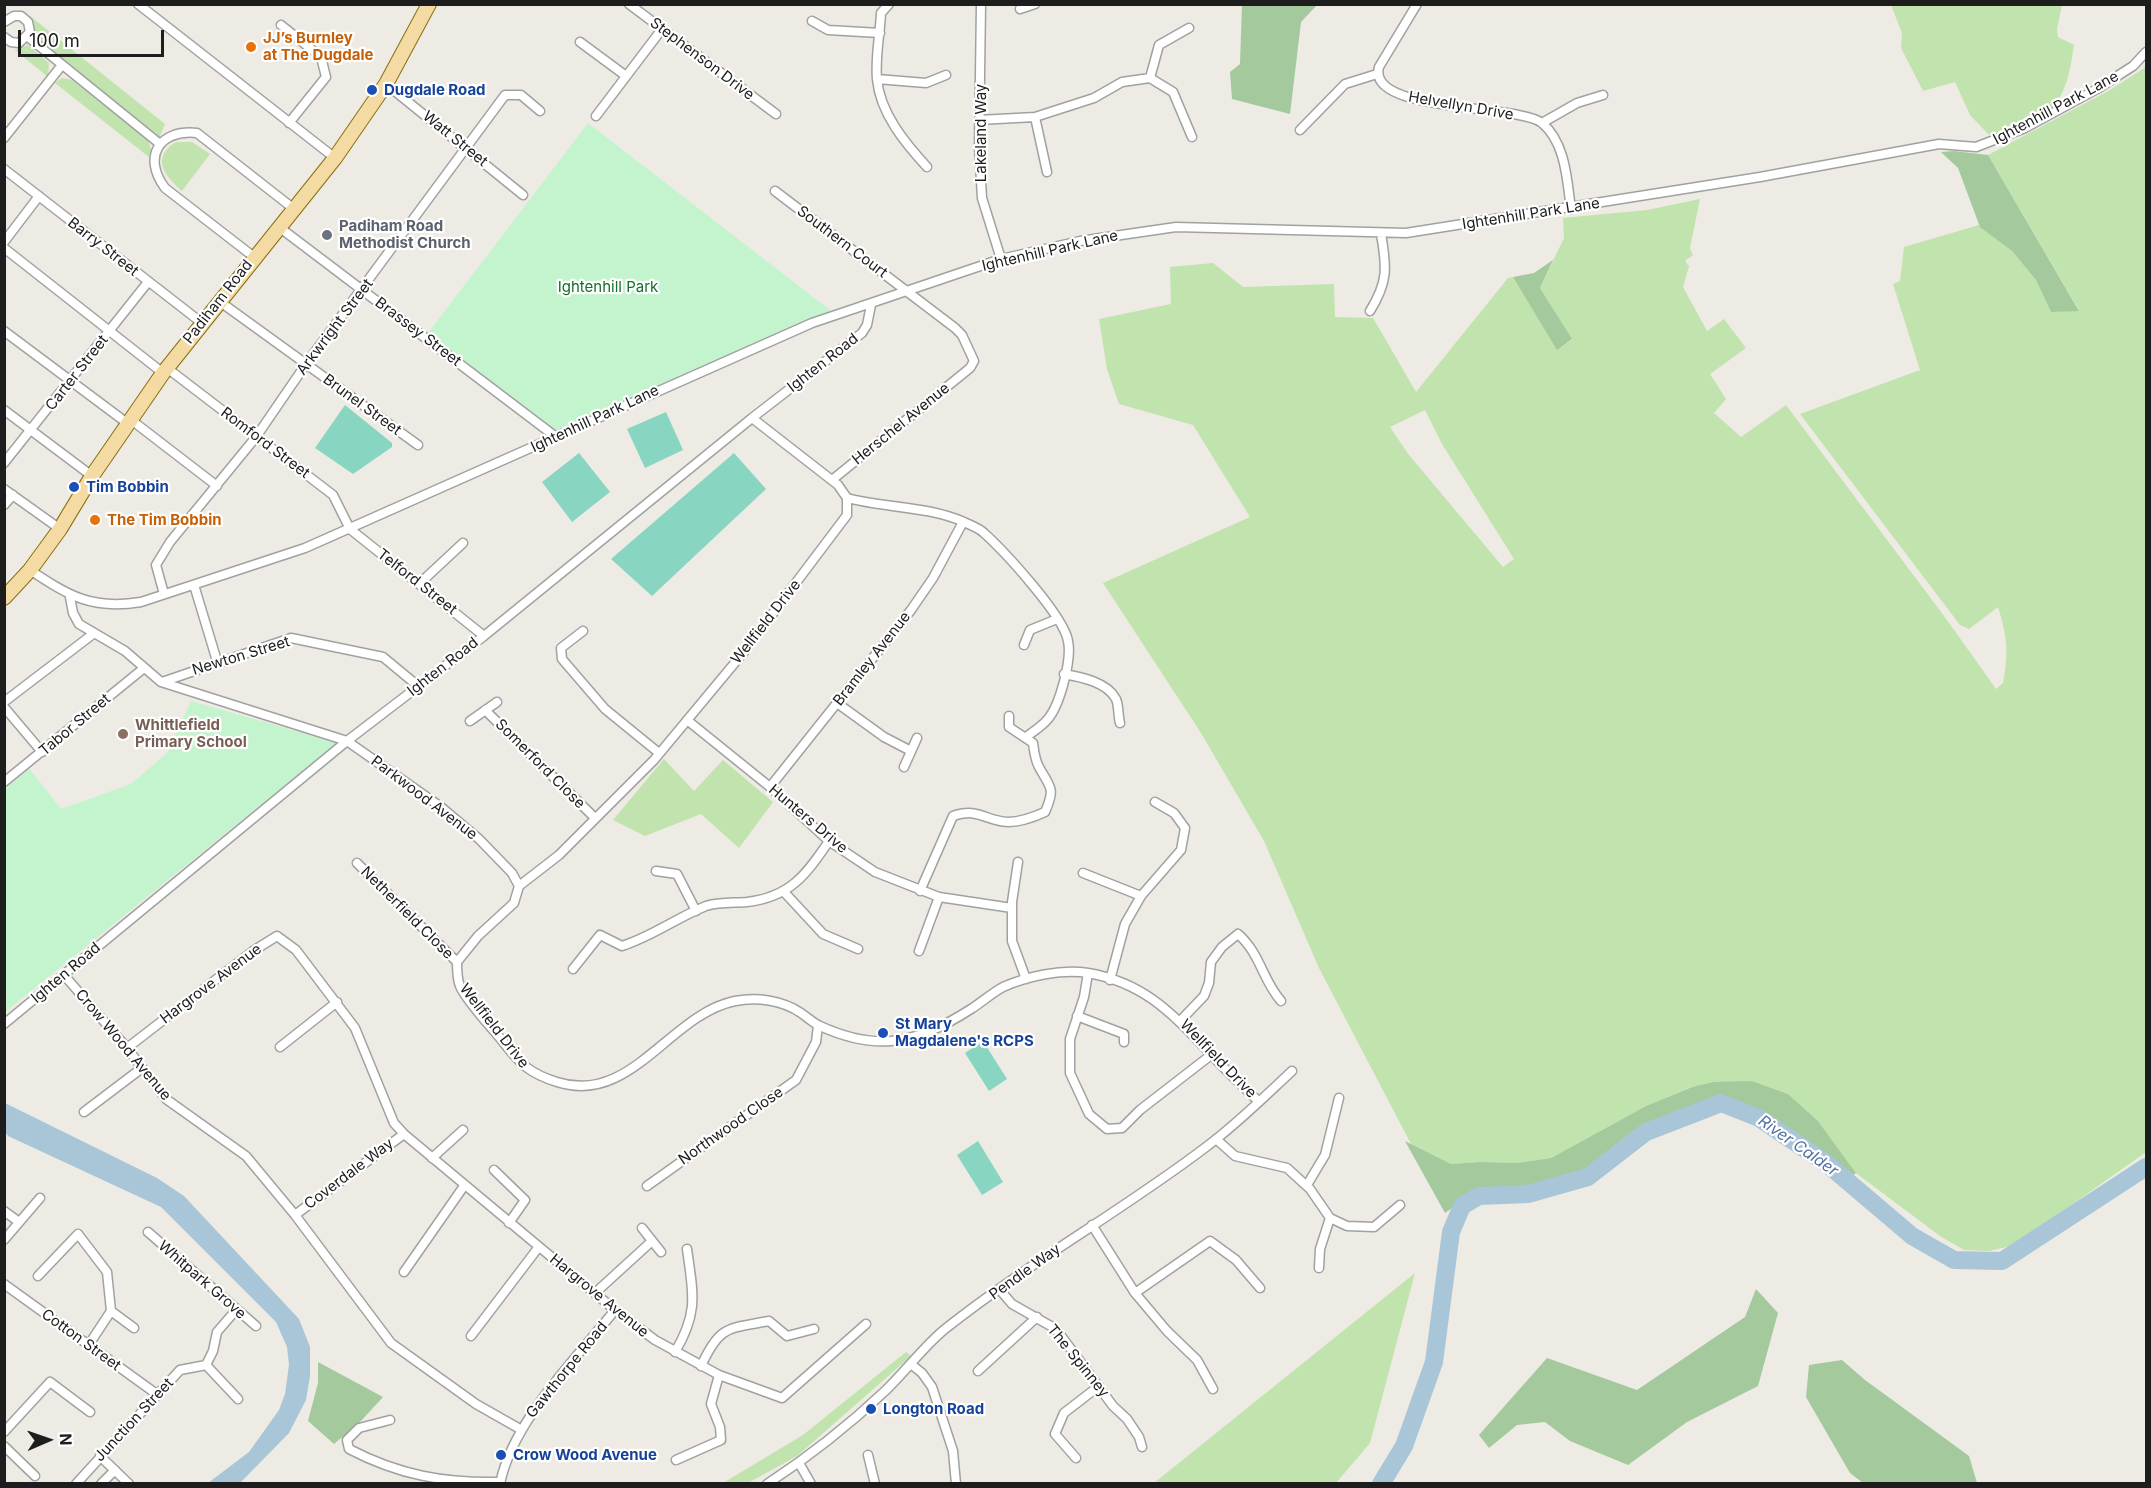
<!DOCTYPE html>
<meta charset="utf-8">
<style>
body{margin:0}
#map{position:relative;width:2151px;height:1488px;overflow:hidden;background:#edebe3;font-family:Inter,sans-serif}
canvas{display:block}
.frame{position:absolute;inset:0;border:6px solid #1d1d1d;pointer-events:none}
.north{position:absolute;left:18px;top:1410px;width:60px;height:60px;-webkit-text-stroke:4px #fff;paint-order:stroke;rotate:88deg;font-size:16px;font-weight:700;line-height:24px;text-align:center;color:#1d1d1d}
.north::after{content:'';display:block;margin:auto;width:21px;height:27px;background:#1d1d1d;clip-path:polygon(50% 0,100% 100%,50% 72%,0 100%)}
.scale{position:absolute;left:18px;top:30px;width:146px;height:27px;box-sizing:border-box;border:3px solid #1d1d1d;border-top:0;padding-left:8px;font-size:18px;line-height:21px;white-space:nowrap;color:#1d1d1d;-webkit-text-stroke:4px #fff;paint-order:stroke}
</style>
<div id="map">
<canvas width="2151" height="1488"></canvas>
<div class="frame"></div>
<div class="north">N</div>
<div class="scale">100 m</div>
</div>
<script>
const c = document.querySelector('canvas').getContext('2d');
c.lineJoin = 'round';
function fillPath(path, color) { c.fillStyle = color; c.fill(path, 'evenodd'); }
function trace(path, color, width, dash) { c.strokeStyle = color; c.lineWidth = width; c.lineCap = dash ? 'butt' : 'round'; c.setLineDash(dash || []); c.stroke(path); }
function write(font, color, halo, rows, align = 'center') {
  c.font = font + ' Inter,sans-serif'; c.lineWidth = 4.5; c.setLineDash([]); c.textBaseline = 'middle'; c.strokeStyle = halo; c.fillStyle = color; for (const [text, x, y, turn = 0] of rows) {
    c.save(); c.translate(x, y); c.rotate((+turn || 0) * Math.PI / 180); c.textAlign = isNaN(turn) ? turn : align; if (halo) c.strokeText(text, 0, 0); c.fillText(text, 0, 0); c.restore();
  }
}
const grass = new Path2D(`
 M1891 5H2062L2057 29 2058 37 2074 45C2071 64 2068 87 2056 103 2048 114 2003 130 1989 135L1970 115 1955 82 1923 91 1901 48 1902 33Z
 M30 16 165 124 159 138 36 38Z
 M28 45 49 63 48 77 15 50Z
 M2146 67V1152L2015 1245 1989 1251 1964 1250 1940 1236 1856 1173 1818 1121 1788 1094 1752 1081 1691 1087 1646 1106 1551 1158 1517 1163 1480 1162 1451 1164 1411 1144 1319 968 1264 841 1201 733 1103 583 1250 517 1193 425 1119 404 1107 369 1099 319 1171 304 1170 267 1213 263 1243 287 1334 284 1335 317 1373 318 1416 392 1508 278 1513 277 1557 349 1572 340 1540 288 1564 238 1563 218 1647 210 1700 199 1690 248 1693 255 1685 261 1689 266 1683 287 1707 331 1724 319 1746 348 1710 374 1726 399 1714 413 1741 437 1786 405 1947 620 1996 689 2003 683C2009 653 2007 636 1998 607L1969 629 1960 625 1800 414 1920 370 1893 284 1900 281 1904 247 1979 225 2012 251 2036 280 2051 312 2079 310 1988 155 2110 90ZM1425 410 1442 444 1514 559 1503 567 1409 455 1390 427Z
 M62 78 72 80 148 139 151 150 149 157 55 83Z
 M176 142H192L210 154 182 191C165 176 150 158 176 142Z
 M664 759 694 791 723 760 773 802 739 848 701 814 645 836 613 820Z
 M1415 1273 1370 1443 1336 1483H1154Z
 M906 1352 911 1356 797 1456 748 1483H723L803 1435Z`);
const forest = new Path2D(`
 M1242 5H1317L1301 22 1290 114 1232 99 1230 72 1240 64Z
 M1954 151 1988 155 2079 311 2051 312 2036 280 2012 251 1980 227 1958 168 1941 152Z
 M1553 260 1540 288 1572 339 1557 350 1513 277 1534 273Z
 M1752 1081 1788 1094 1818 1121 1856 1173 1851 1177 1780 1128 1744 1106 1721 1100 1678 1110 1632 1132 1578 1174 1524 1190 1475 1192 1445 1213 1405 1141 1451 1164 1480 1162 1517 1163 1551 1158 1646 1106 1692 1087 1714 1082Z
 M1756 1289 1778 1313 1758 1386 1687 1422 1628 1465 1570 1441 1545 1422 1517 1425 1489 1448 1479 1435 1547 1358 1637 1390 1745 1317Z
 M1842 1360 1865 1380 1969 1456 1977 1483H1863L1850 1473 1806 1397 1809 1365Z
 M318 1362 383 1397 361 1421 334 1444 308 1421 318 1383Z`);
const park = new Path2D(`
 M588 123 835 314 556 437 425 337Z
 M191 701 337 743 5 1012V789L29 768 61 809 131 784 167 753Z`);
const pitch = new Path2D(`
 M345 405 392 443V447L353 474 315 448Z
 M666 412 683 450 645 468 627 429Z
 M579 453 610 492 572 522 542 482Z
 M734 453 766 489 652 596 611 559Z
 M983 1041 1007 1079 989 1091 965 1053Z
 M978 1141 1003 1182 982 1195 957 1155Z`);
const water = new Path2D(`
 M5 1103 157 1178 184 1196 299 1319 310 1347V1376L306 1400 289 1433 240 1483H208L249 1452 279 1410 285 1394 289 1365 287 1347 276 1322 161 1207 8 1136 5 1132Z`);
const river = new Path2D(`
 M1381 1484 1404 1446 1434 1362 1451 1232 1462 1206 1479 1196 1528 1194 1588 1177 1646 1132 1721 1103 1759 1118 1826 1163 1912 1236 1954 1260 2002 1261 2146 1167`);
const minor = new Path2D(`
 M138 4 335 158
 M629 4 776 114
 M889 4 881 13C880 34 875 58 877 79 880 113 905 143 927 167
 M981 4 979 146 982 198 1001 259
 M1417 4 1379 67C1366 113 1519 104 1542 123 1566 143 1567 181 1571 209
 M1020 9 1035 4
 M812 21 828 30 880 33
 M4 22 14 16H21L28 22 30 32 19 43 11 42 4 37
 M281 25 321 57 326 77 289 123
 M28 37 160 144
 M580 42 626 76
 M1150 78 1159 45 1189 28
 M877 79 926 83 946 75
 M386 84 523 195
 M596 116 662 29
 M1035 117 1047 172
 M979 120 1035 117 1094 98 1122 82 1150 78 1173 92 1192 137
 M1542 123 1577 103 1603 95
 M1300 130 1345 84 1377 74
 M4 138 62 65
 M4 169 202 323
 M775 191 955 328 962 335 974 361 970 368 832 480
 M279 227 556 437
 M4 242 39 196
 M4 248 163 373
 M254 257 165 188C142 157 159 129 197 133L294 209
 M219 301 418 445
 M1370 311C1388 282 1387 268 1381 234
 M4 331 127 423
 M167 368 333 495 350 529 484 636
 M4 410 92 476
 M752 418 838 485 847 498V515L743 653 654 760 559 855 519 886 514 903 478 936 457 962C457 969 457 979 460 986 466 1001 493 1029 504 1043 521 1065 531 1074 557 1082 631 1106 670 1014 735 1001 757 997 782 1000 801 1013 807 1017 813 1023 820 1026 842 1036 867 1043 891 1041 921 1038 946 1025 971 1009 982 1002 992 993 1003 987 1028 976 1061 969 1088 973 1146 983 1173 1015 1211 1054 1226 1071 1243 1086 1259 1102
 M130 419 217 486
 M4 463 148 282
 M4 489 60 529
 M847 498C885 508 928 506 964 522 970 525 979 528 984 533 1004 551 1064 616 1068 641 1072 659 1060 706 1047 720 1042 726 1033 732 1026 737
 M4 505 13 495
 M30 570C69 596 92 610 141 602L305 548 812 323 1001 259 1080 241 1176 227 1406 233 1760 177 1939 144 1976 147 2025 128 2097 89 2133 66 2146 52
 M419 584 463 543
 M194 585 217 661
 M164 594 156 565 170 542 256 437 306 364 505 95H521L540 111
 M70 597 73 613 79 624 125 651 161 682 347 741 441 807 479 839 512 873 519 886
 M583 631 561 648 562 659 605 709 659 753
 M1024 645 1030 630 1057 619
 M1064 674C1081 677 1107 682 1116 699 1119 706 1118 716 1120 723
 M162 682 291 638 383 657 418 686
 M4 702 93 634
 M837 703 884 737 911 751
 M4 707 42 752
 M485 710 595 818
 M687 720 770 787 829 841 875 872 939 897 1012 908
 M470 721 497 702
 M904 767 917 738
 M4 782 144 668
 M770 787 911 610 933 578 963 522
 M1018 862 1012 902V941L1026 979
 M357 863 457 962
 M656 871 677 874 696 911
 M1083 873 1141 896
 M920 891 953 816C978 807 985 821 1008 822 1021 822 1034 817 1045 812 1056 787 1050 788 1039 767 1035 760 1034 751 1033 743L1009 727V716
 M785 893 823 934 858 949
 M919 951 939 897
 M573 969 600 935 622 946C653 936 676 918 706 906 718 902 734 903 747 902 790 897 806 875 829 841
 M1088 973 1084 997 1070 1039V1073L1089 1114 1107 1129 1122 1128 1140 1110 1211 1055
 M64 975 127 1048 166 1099 246 1156 295 1215 391 1343 476 1404 520 1429
 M1110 980 1125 924 1141 896 1181 850 1185 828 1174 813 1155 802
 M1077 1016 1124 1034V1042
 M1181 1020 1204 996 1209 983 1211 962 1222 947 1238 934C1260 953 1263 981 1281 1001
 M4 1024 347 741 484 636 752 418 862 333 867 325 871 305
 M280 1047 337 1002
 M127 1048 253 951 277 936 296 950 355 1028 394 1123 404 1134 615 1310 655 1340 719 1375 782 1398 866 1324
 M84 1112 142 1068
 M1216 1139 1235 1156 1287 1168 1310 1189 1330 1218 1347 1226 1374 1227 1400 1205
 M432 1158 463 1130
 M494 1170 525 1200 509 1223
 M1307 1185 1325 1155 1339 1098
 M647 1186 796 1080 816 1042 818 1026
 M4 1211 19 1222
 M295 1215 404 1134
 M1092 1225 1135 1293 1167 1331 1197 1360 1213 1389
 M642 1228 661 1252
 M148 1232 256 1326
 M4 1240 40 1198
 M1319 1268 1320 1249 1330 1218
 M404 1272 464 1186
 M38 1276 78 1234 107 1272 111 1311 134 1328
 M4 1284 158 1395
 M1000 1290 1012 1304 1056 1329 1113 1406 1127 1419 1139 1437 1142 1447
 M595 1293 652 1241
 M1135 1293 1210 1241 1236 1260 1260 1288
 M471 1336 538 1248
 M88 1346 111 1311
 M675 1352C699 1312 693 1293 687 1249
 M206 1365 238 1399
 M912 1365 922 1373 932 1387 953 1451 956 1484
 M701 1366C720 1325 727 1329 769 1321L787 1336 814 1329
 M978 1371 1037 1317
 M390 1420 359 1428 347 1440 349 1449C399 1475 443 1483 500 1482
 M4 1432 50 1382 90 1412
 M4 1446 35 1476
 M868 1455 875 1484
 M100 1456 129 1484
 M1076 1458 1055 1434 1064 1413 1099 1386
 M676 1460 721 1440 720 1427 711 1404 719 1375
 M799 1463 811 1484
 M76 1484 180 1370 206 1365 213 1351 217 1332 236 1310
 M101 1484 115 1470
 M500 1484C512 1422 575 1360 615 1310
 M767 1484C810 1456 848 1426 885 1391 905 1372 923 1347 945 1329 1028 1263 1122 1211 1206 1147 1237 1124 1264 1097 1292 1071`);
const primary = new Path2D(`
 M4 598 30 570 60 529 92 476 163 373 335 158 386 84 429 4`);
const markers = [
 [251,47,6,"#e8710a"],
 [372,90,6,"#1a4fb4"],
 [327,235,6,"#6b7280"],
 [74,487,6,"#1a4fb4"],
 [95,520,6,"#e8710a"],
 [123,734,6,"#8d6e63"],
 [883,1033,6,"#1a4fb4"],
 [871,1409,6,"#1a4fb4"],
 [501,1455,6,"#1a4fb4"]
];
const foodNames = [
 ["JJ’s Burnley",263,38],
 ["at The Dugdale",263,55],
 ["The Tim Bobbin",107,520]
];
const streetNames = [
 ["Stephenson Drive",702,59,37],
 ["Helvellyn Drive",1461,106,10],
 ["Ightenhill Park Lane",2056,108,-28],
 ["Lakeland Way",981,133,-90],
 ["Watt Street",455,139,39],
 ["Ightenhill Park Lane",1531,214,-9],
 ["Southern Court",842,242,37],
 ["Barry Street",103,247,38],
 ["Ightenhill Park Lane",1050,251,-13],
 ["Padiham Road",218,302,-52],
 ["Arkwright Street",335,327,-53],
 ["Brassey Street",418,332,37],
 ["Ighten Road",823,363,-38],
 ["Carter Street",77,373,-52],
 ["Brunel Street",362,405,36],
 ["Ightenhill Park Lane",595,419,-25],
 ["Herschel Avenue",901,424,-39],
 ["Romford Street",265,443,37],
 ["Telford Street",417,582,38],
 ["Wellfield Drive",766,622,-52],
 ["Newton Street",241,656,-17],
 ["Bramley Avenue",872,659,-52],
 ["Ighten Road",443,667,-38],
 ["Tabor Street",75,725,-40],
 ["Somerford Close",540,764,45],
 ["Parkwood Avenue",424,798,37],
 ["Hunters Drive",808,819,40],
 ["Netherfield Close",407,913,45],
 ["Ighten Road",66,973,-40],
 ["Hargrove Avenue",211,984,-37],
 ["Wellfield Drive",494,1026,52],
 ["Crow Wood Avenue",123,1045,50],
 ["Wellfield Drive",1218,1059,46],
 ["Northwood Close",731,1126,-35],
 ["Coverdale Way",349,1174,-37],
 ["Pendle Way",1025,1272,-36],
 ["Whitpark Grove",202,1280,41],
 ["Hargrove Avenue",599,1296,39],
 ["Cotton Street",81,1340,36],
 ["The Spinney",1078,1361,51],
 ["Gawthorpe Road",567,1370,-51],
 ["Junction Street",134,1420,-47]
];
const transitNames = [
 ["Dugdale Road",384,90],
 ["Tim Bobbin",86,487],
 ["St Mary",895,1024],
 ["Magdalene's RCPS",895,1041],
 ["Longton Road",883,1409],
 ["Crow Wood Avenue",513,1455]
];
const worshipNames = [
 ["Padiham Road",339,226],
 ["Methodist Church",339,243]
];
const parkNames = [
 ["Ightenhill Park",608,287]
];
const educationNames = [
 ["Whittlefield",135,725],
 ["Primary School",135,742]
];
const waterNames = [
 ["River Calder",1798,1146,35]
];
fillPath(grass, '#c1e3ad');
fillPath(forest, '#a3c99c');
fillPath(park, '#c4f4ce');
fillPath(pitch, '#88d5c2');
fillPath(water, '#a8c6d7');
trace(river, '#a8c6d7', 18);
trace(minor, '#a1a1a1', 11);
trace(primary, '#886f0e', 16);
trace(minor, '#fff', 8);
trace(primary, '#f3dba3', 14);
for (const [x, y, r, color] of markers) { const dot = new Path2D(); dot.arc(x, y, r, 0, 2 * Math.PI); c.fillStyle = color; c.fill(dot); trace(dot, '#fff', 2); }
write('bold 15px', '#c56008', '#fff', foodNames, 'left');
write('15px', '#1d1d1d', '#fff', streetNames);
write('bold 15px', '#164399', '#fff', transitNames, 'left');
write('bold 15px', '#5b616d', '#fff', worshipNames, 'left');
write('15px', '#157029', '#fff', parkNames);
write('bold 15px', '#785e54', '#fff', educationNames, 'left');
write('italic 16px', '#5270a3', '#fff', waterNames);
</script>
